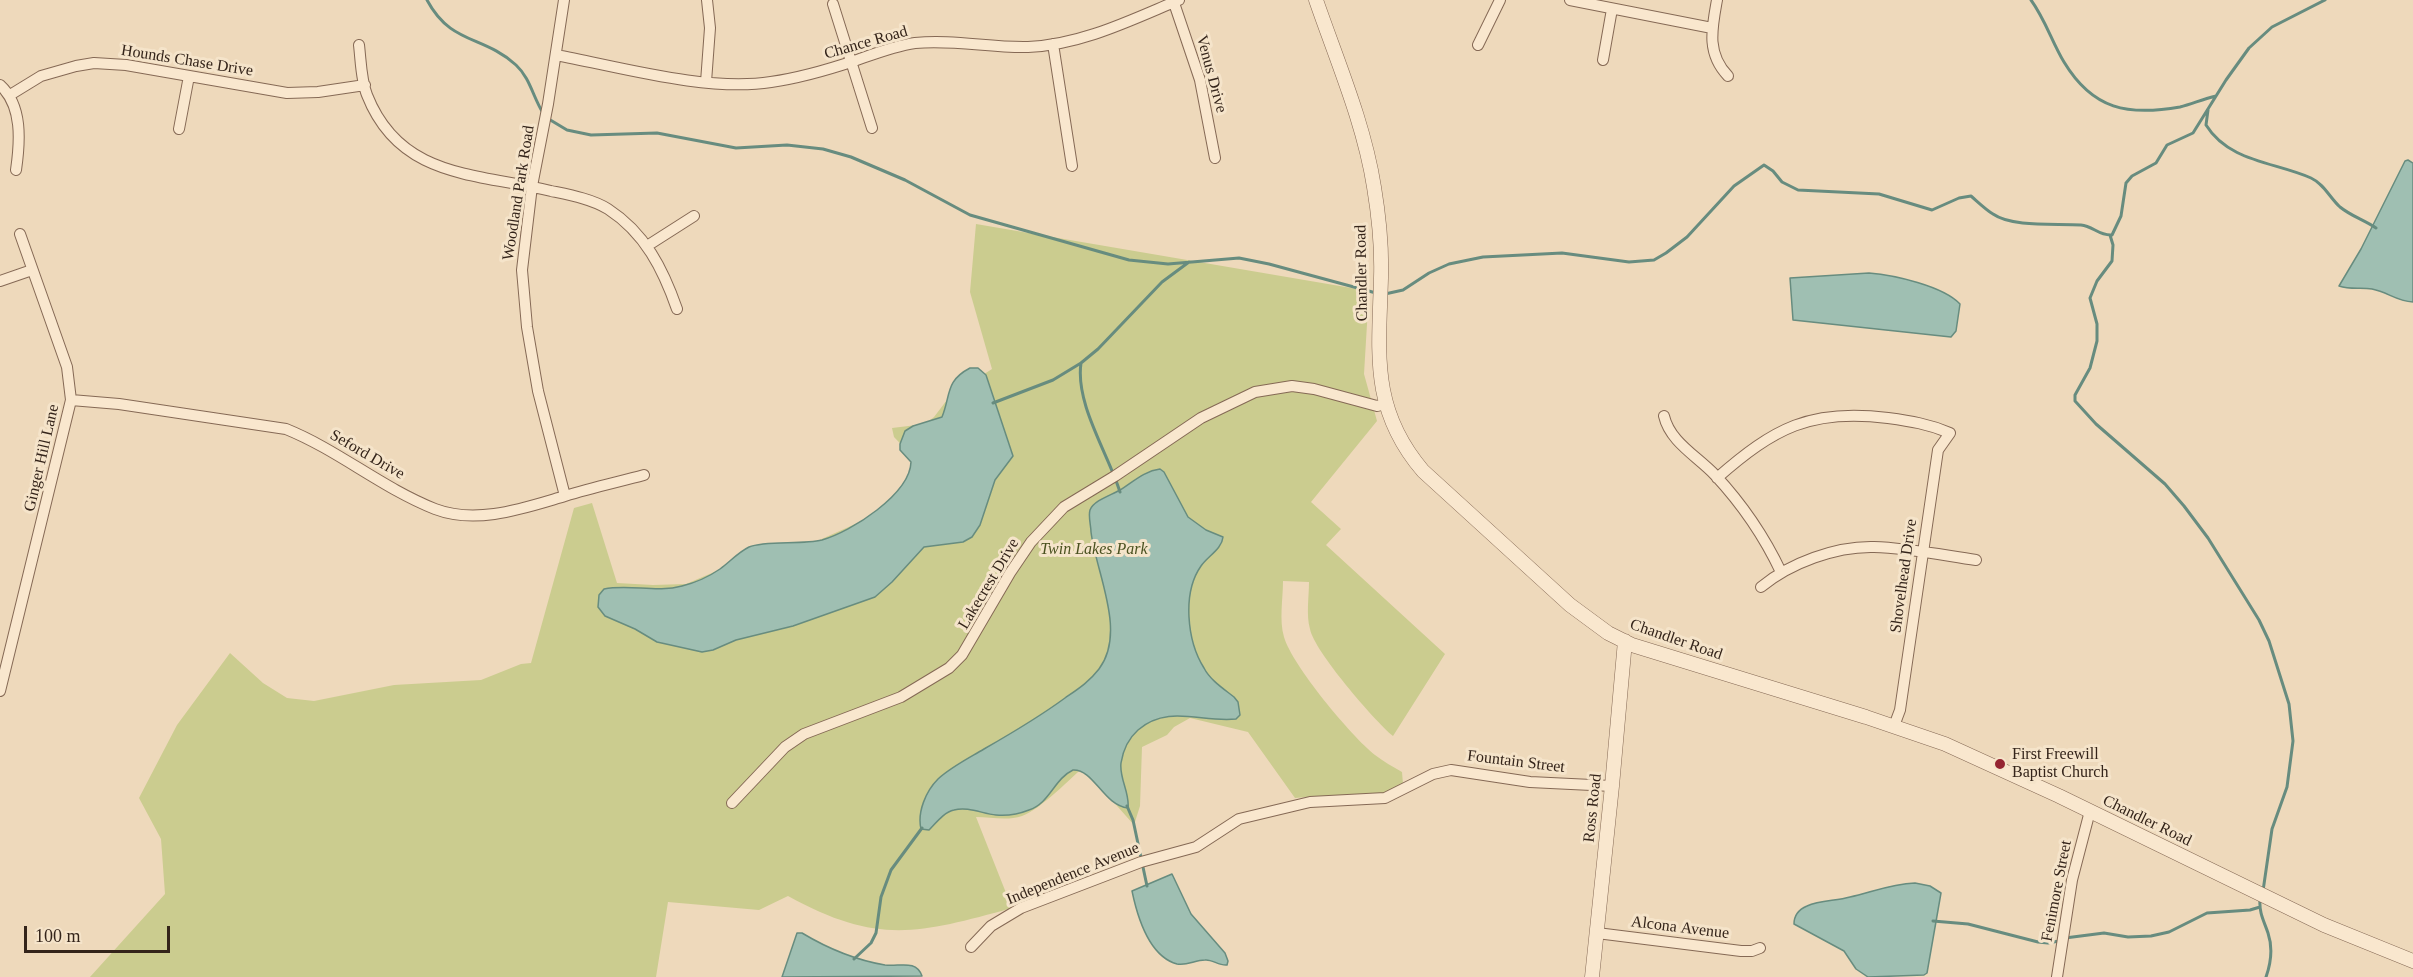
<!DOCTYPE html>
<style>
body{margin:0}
#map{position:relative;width:2413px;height:977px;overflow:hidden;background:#eed9bb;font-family:"Times New Roman",serif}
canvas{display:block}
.scale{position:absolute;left:24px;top:926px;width:146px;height:27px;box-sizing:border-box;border:3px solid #34241a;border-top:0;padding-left:8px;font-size:18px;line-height:21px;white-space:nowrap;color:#34241a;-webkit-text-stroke:4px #f5e4ca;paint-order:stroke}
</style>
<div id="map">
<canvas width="2413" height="977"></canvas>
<div class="scale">100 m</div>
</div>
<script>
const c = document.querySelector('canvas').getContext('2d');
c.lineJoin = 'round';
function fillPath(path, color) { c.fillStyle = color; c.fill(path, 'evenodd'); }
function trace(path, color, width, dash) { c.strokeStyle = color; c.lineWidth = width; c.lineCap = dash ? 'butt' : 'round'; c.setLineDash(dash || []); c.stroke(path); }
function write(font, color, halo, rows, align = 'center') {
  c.font = font + ' "Times New Roman",serif'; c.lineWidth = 6; c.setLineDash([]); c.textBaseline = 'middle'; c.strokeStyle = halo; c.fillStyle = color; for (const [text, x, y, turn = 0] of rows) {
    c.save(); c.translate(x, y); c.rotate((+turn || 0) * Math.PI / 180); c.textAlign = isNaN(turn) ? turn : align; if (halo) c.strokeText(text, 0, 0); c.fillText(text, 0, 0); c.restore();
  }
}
const green = new Path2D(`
 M976 224 1369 291 1364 374 1377 421 1311 502 1341 529 1326 545 1445 654 1393 736C1374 720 1314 651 1310 629 1306 615 1309 597 1309 582L1283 581C1283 599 1279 620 1284 637 1292 665 1351 736 1375 755 1383 761 1393 767 1402 772L1403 784 1398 798 1307 797 1295 798 1248 732 1190 718 1174 727 1167 735 1142 747 1140 806 1134 825 1110 798 1088 763C1072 777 1040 810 1022 816 1007 821 991 817 976 817L1012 908C918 934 877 945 788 896L759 910 668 902 656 977H90L165 894 161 839 139 798 177 725 230 653 263 683 287 698 314 701 394 685 481 680 521 664 531 663 574 508 592 503 617 583 653 585 686 584 726 567 806 546 862 521 893 501 919 463 894 437 892 428 925 424 934 417 950 396 992 369 970 292Z`);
const water = new Path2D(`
 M2408 160 2413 163V302C2396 301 2388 292 2372 289 2361 287 2351 290 2339 286L2361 249 2405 161Z
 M1869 273C1894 275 1943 286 1960 304L1956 331 1951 337 1793 320 1790 278Z
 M970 368H978L986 375 1013 456 995 480 980 525 972 537 963 542 924 547 892 582 875 597 793 626 736 640 713 650 702 652 657 642 635 629 605 616 598 607 599 595 604 589C630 584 657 593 682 586 694 583 710 576 720 569 730 562 737 553 749 547 765 540 802 545 822 540 851 532 910 494 911 462L900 450V444L905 431 913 426 942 417C951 395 945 381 970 368Z
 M1160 469 1164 472 1188 517 1206 530 1223 537C1222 549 1208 556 1201 566 1182 593 1187 641 1204 668 1210 680 1224 689 1234 697L1238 702 1240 715 1236 719C1202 723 1168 704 1138 730 1128 739 1123 750 1121 763 1119 778 1130 793 1128 808 1103 805 1094 769 1073 770 1054 779 1050 803 1029 810 1019 814 1007 816 996 815 983 814 968 806 954 810 944 812 936 823 929 830L921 829C917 812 926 791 938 779 951 767 969 758 984 749 1012 733 1039 717 1065 698 1078 689 1089 682 1099 669 1127 632 1096 573 1091 532 1091 526 1088 516 1090 510 1094 500 1112 495 1120 490 1133 482 1144 471 1160 469Z
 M1172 874 1191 914 1225 953 1228 961 1227 965C1219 966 1212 959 1205 960 1195 960 1187 966 1177 964 1148 956 1137 915 1132 891Z
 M1915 883 1930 886 1941 893 1927 973 1924 975 1868 977 1856 969 1844 951 1794 924C1794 915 1800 909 1807 906 1820 900 1836 901 1850 897 1872 892 1891 884 1915 883Z
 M797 933H802C827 948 855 960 885 965 899 967 916 959 922 976L782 977Z`);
const stream = new Path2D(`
 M427 0C451 45 483 35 516 65 530 78 533 97 543 113
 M2031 0C2045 19 2052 42 2064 62 2093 110 2128 116 2180 107 2192 104 2203 99 2216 96
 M2208 110 2206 125C2229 162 2275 162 2311 178 2324 184 2330 198 2340 207 2351 216 2364 220 2376 228
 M547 118 567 130 591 135 657 133 736 148 787 145 823 149 851 157 905 180 970 215 1129 260 1168 264 1239 258 1269 264 1376 293
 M2110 235 2113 245 2112 261 2097 281 2090 298 2097 324V341L2090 368 2075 395V401L2096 424 2165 484 2184 506 2208 538 2259 620 2269 641 2289 704 2293 741 2287 787 2272 829 2263 891
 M1385 294 1403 290 1429 273 1449 264 1483 257 1562 253 1629 262 1654 260 1666 253 1687 237 1734 186 1764 165 1773 171 1782 182 1798 190 1879 194 1932 210 1959 198 1971 196C1978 202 1985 209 1993 214 2013 228 2058 223 2081 225 2093 226 2099 236 2112 235L2121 216 2126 183 2132 176 2156 163 2167 145 2193 133 2226 80 2249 48 2272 27 2325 0
 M1081 363C1075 404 1108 453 1120 492
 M993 403 1053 380 1081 363 1098 349 1162 282 1189 262
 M1127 806 1133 820 1147 886
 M2260 900C2259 913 2264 921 2268 933 2273 948 2271 963 2266 977
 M1933 921 1968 924 2038 942 2048 943 2059 941
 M2065 938 2104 933 2128 937 2151 936 2169 932 2207 913 2250 910 2260 907
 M854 959 871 943 876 933 881 897 891 870 922 828`);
const minor = new Path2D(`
 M564 0 548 104 532 186 522 270 527 327 538 391 565 496
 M1173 0 1200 80 1215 158
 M1570 0 1712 28
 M1717 0C1712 28 1706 53 1728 76
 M833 4 872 128
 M1053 44 1072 166
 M359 45C361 62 361 80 367 95 400 179 477 173 551 191 570 195 592 199 608 209 645 233 663 269 677 309
 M1478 45 1500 0
 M556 55C620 67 707 92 771 82 799 78 827 70 854 61 874 54 894 46 915 43 953 39 990 48 1028 47 1081 45 1131 20 1179 0
 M1603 60 1612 9
 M706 82 710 28 707 0
 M0 85C23 106 20 142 16 170
 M10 95 41 76 76 66 94 63 126 65 287 93 318 92 365 85
 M179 129 189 76
 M647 246 694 216
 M0 281 32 270
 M71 400 119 404 286 429C338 450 382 488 435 509 477 525 524 508 565 496 591 488 618 482 644 475
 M1664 416C1670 442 1697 456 1715 475 1742 504 1764 536 1781 572
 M1717 478C1774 428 1811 408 1888 418 1910 421 1929 424 1950 433L1938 450 1900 710 1894 726
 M1761 587C1790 563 1836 546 1874 547 1908 548 1942 555 1976 560
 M0 691 71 400 67 367 20 234
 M732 803 785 747 804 734 901 697 949 668 962 655 1010 573 1031 542 1064 507 1115 476 1201 418 1255 392 1292 386 1314 389 1377 406 1386 404
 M1597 933 1741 951H1752L1760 948
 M971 947 991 926 1021 908 1141 862 1196 847 1239 819 1310 802 1385 798 1433 774 1451 770 1530 782 1612 786
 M2057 977 2072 880 2090 811`);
const tertiary = new Path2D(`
 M1316 0C1337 61 1364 123 1374 187 1379 217 1382 247 1381 278 1379 353 1370 409 1423 471L1570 605 1608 633 1632 645 1866 717 1945 744 2059 796 2324 925 2413 961
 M1592 977 1612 786 1625 641`);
const markers = [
 [2000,764,6,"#952431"]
];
const streetNames = [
 ["Chance Road",866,43,-16],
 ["Hounds Chase Drive",187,61,9],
 ["Venus Drive",1211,74,75],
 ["Woodland Park Road",519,193,-81],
 ["Chandler Road",1362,273,-91],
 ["Seford Drive",367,455,30],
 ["Ginger Hill Lane",42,458,-77],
 ["Shovelhead Drive",1904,576,-82],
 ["Lakecrest Drive",989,584,-59],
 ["Chandler Road",1676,640,19],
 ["Fountain Street",1516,762,7],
 ["Ross Road",1593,808,-84],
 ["Chandler Road",2147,821,26],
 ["Independence Avenue",1073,874,-22],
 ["Fenimore Street",2057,891,-79],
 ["Alcona Avenue",1680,928,7]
];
const parkNames = [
 ["Twin Lakes Park",1094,550]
];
const poiNames = [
 ["First Freewill",2012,755],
 ["Baptist Church",2012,773]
];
fillPath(green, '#cbcc8f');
fillPath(water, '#9fbfb2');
trace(water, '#678c7f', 1.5);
trace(stream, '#678c7f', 3);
trace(minor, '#856955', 12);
trace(tertiary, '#856955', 15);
trace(minor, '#f9e7ce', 10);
trace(tertiary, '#f9e7ce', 14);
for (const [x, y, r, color] of markers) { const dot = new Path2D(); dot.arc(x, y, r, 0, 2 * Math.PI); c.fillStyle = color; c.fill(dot); trace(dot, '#f5e4ca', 2); }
write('16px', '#34241a', '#f5e4ca', streetNames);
write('italic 16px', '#4a5120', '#f5e4ca', parkNames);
write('16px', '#34241a', '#f5e4ca', poiNames, 'left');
</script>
